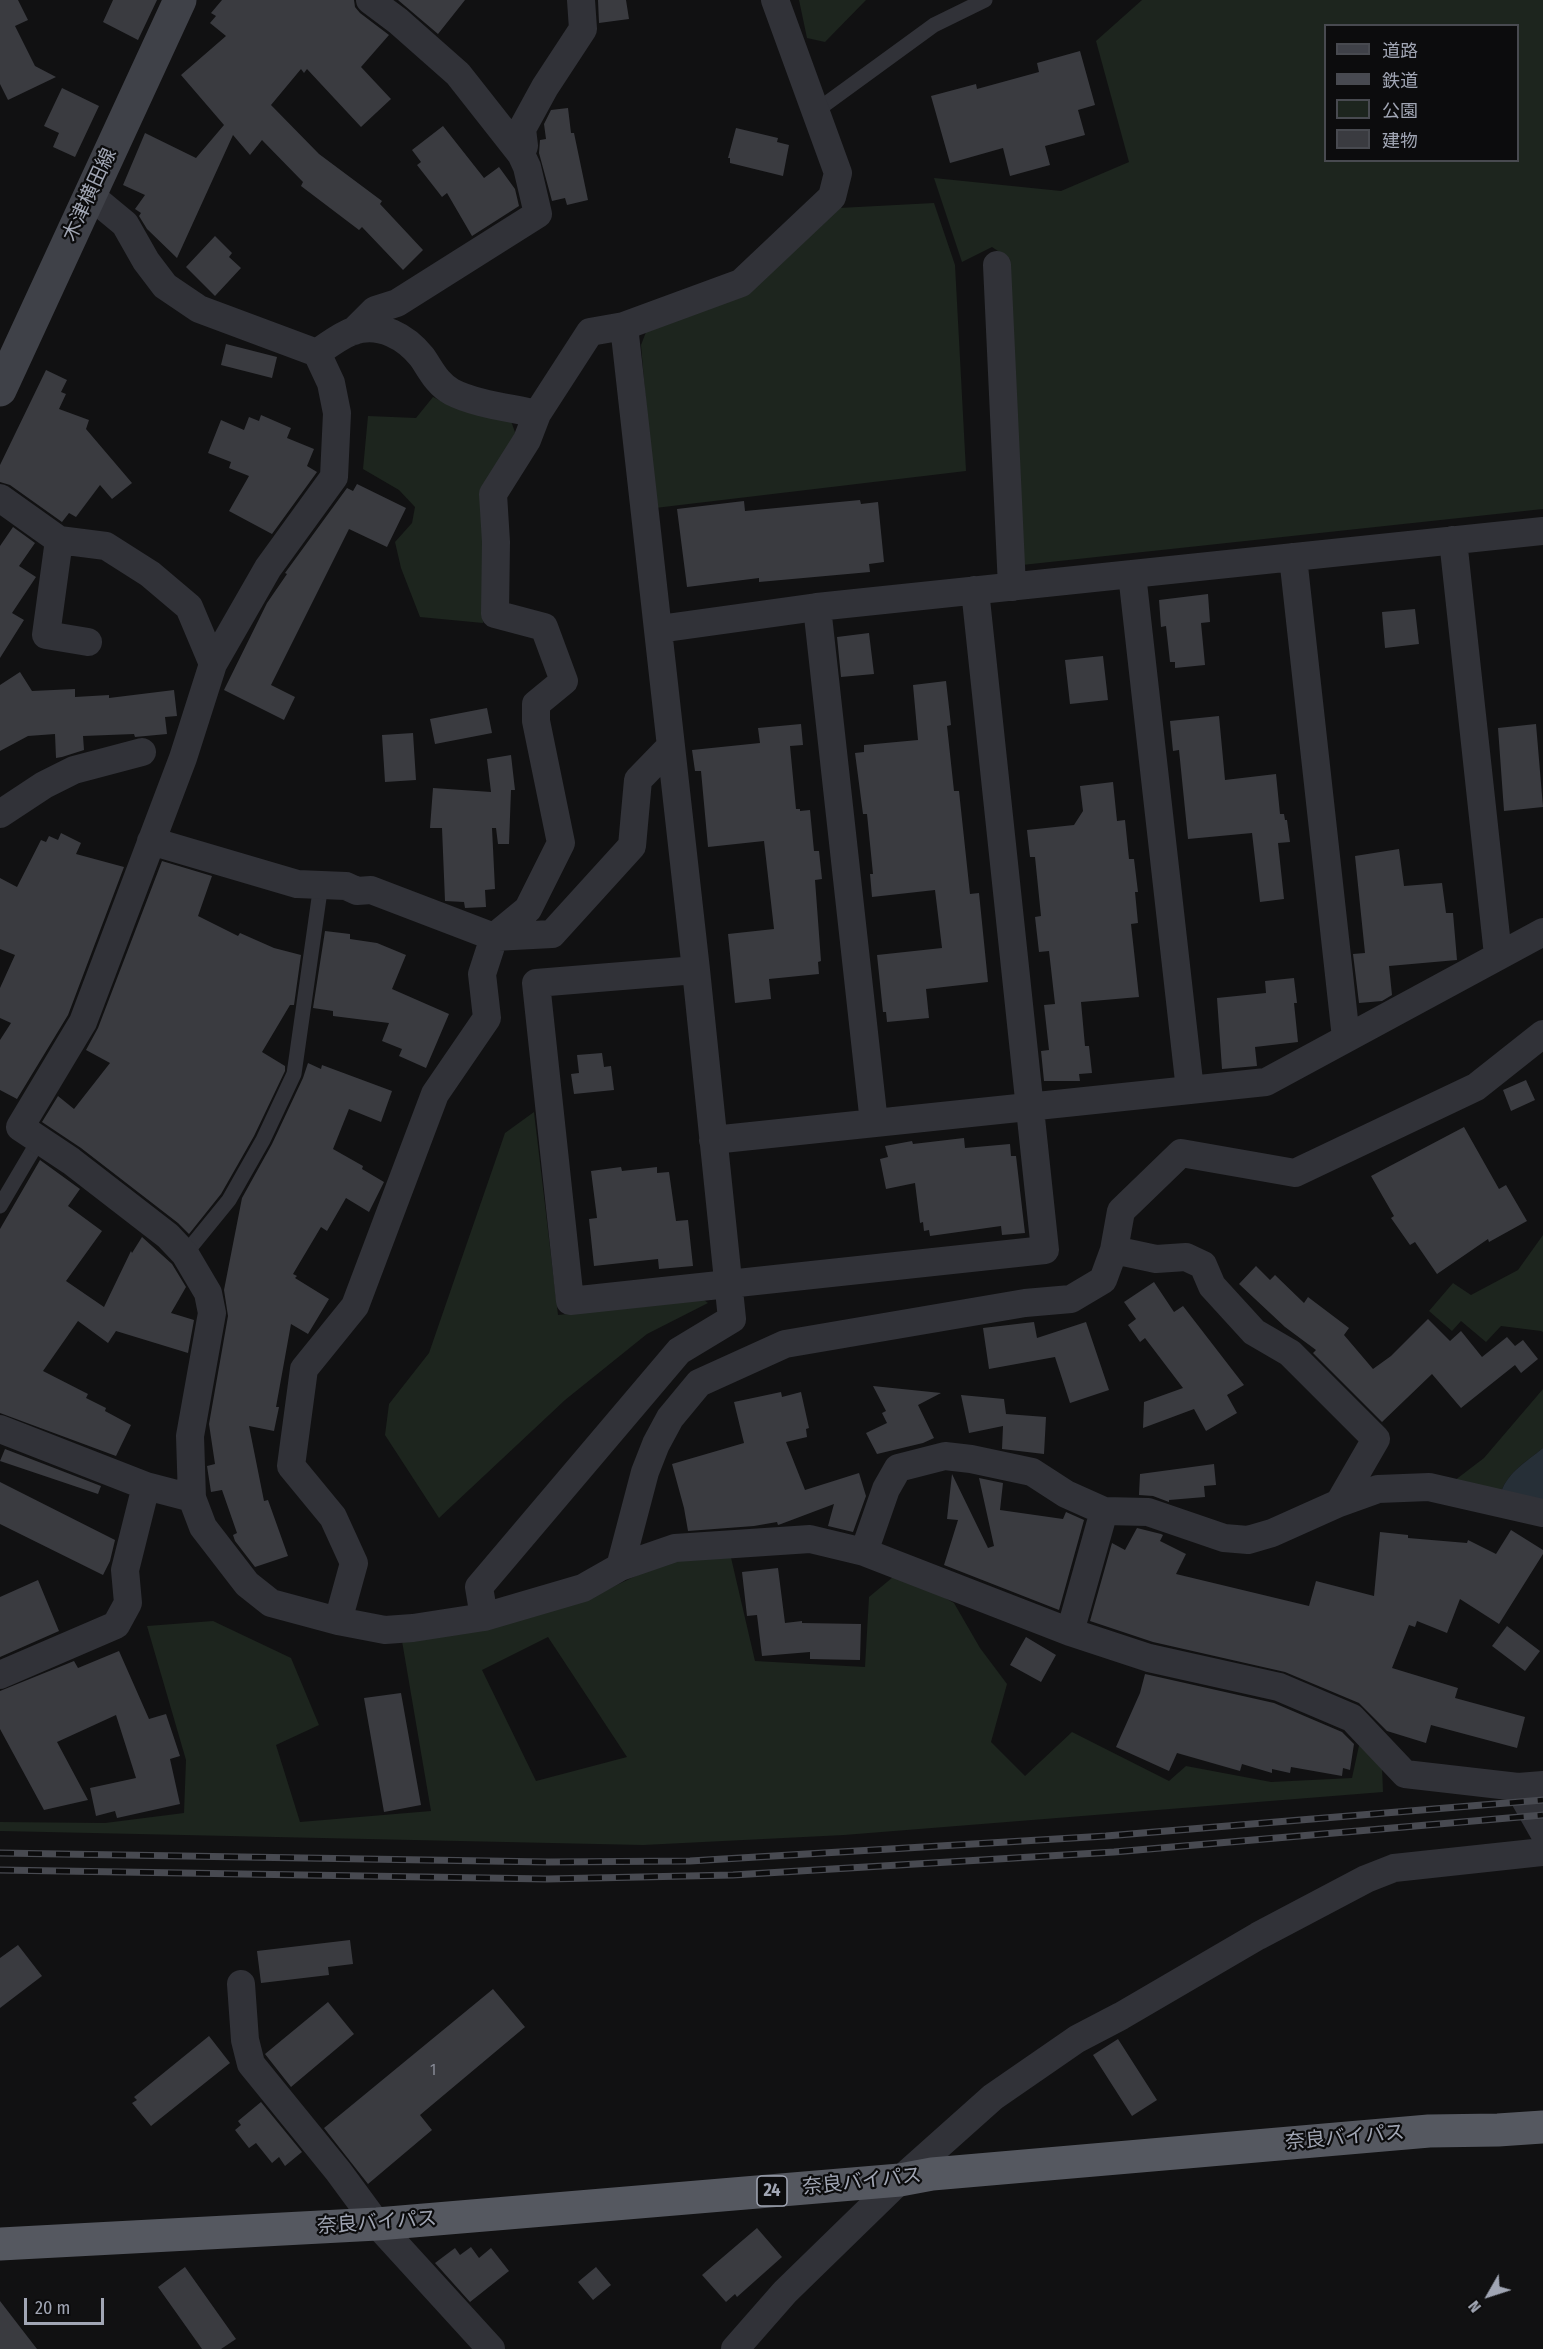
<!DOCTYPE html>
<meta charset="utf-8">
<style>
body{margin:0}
#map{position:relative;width:1543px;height:2349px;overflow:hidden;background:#111112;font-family:"Fira Sans Condensed","Noto Sans JP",sans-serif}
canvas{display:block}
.legend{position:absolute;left:1324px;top:24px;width:195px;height:138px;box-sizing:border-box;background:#0c0c0d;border:2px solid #484a50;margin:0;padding:8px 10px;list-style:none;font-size:18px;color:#a1a6b4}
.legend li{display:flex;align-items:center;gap:12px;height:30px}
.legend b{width:30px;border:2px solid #484a50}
.north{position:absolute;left:1459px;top:2265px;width:60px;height:60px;-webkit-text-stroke:4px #0c0c0d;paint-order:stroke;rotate:231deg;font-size:16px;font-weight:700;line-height:24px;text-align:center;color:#a1a6b4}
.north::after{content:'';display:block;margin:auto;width:21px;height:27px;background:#a1a6b4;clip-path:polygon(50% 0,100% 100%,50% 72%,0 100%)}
.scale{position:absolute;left:24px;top:2298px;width:80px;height:27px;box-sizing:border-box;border:3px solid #a1a6b4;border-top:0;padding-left:8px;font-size:18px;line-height:21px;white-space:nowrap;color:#a1a6b4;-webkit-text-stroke:4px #0c0c0d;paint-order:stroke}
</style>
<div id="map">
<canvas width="1543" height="2349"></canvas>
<ul class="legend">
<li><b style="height:8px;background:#3f4148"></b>道路</li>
<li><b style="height:8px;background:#484a51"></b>鉄道</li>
<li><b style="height:16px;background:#1d251e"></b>公園</li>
<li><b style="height:16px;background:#3a3b40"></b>建物</li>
</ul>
<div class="north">N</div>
<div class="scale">20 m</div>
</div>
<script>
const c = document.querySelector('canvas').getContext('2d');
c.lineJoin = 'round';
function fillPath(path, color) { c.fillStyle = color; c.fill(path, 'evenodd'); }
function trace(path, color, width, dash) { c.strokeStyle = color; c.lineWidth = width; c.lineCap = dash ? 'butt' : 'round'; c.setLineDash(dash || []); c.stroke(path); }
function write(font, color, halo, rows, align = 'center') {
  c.font = font + ' "Fira Sans Condensed","Noto Sans JP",sans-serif'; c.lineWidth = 4.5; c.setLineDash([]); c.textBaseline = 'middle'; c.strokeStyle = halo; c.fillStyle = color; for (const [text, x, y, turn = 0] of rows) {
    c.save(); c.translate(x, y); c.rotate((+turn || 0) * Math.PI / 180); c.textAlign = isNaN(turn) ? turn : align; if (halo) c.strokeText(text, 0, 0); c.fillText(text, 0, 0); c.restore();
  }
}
const green = new Path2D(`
 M799 0H866L825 42 807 38Z
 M1142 0H1543V509L1022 565 1010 259 992 247 962 262 934 178 1061 191 1129 162 1096 41ZM1326 26H1518V160H1326Z
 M934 203 955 265 966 471 655 508 641 345 646 332 839 208Z
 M433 397 445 403 511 421 516 435 484 542 483 623 420 617 401 568 395 542 412 523 415 507 399 490 363 469 368 416 416 418Z
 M534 1112 558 1315 704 1300 708 1303 647 1334 565 1400 439 1518 385 1435 389 1404 429 1353 505 1133Z
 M1543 1235V1332L1541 1331 1501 1326 1486 1342 1461 1321 1452 1331 1429 1311 1453 1283 1471 1295 1518 1270Z
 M1543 1389V1448C1526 1462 1505 1474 1500 1496L1450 1484 1484 1458Z
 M729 1549 755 1661 865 1667 869 1597 899 1572 954 1603 980 1648 1007 1684 991 1742 1025 1776 1072 1732 1169 1781 1186 1766 1271 1782 1352 1778 1360 1741 1382 1767 1383 1792 844 1835 643 1845 0 1831V1822L105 1823 184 1813 186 1760 147 1626 213 1621 291 1658 319 1725 276 1745 300 1822 431 1811 402 1641 587 1599 676 1557ZM548 1637 627 1757 536 1781 482 1670Z`);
const water = new Path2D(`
 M1543 1448V1505L1500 1496C1505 1474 1526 1462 1543 1448Z`);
const building = new Path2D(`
 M0 0H18L28 20 15 26 35 66 56 77 8 100 0 84Z
 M113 0H157L138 40 103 22Z
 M222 0H354L355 7 360 13 389 35 361 67 391 99 361 127 307 69 304 73 301 69 271 105 319 154 382 201 380 204 423 250 403 270 362 227 359 230 301 186 303 182 262 140 250 155 233 135 177 258 147 229 139 216 141 213 135 209 145 195 123 185 145 133 196 158 224 125 181 75 226 36 210 23 216 16 211 13Z
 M398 0H465L438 34Z
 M598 0H626L629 19 599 23Z
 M1080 51 1095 105 1078 110 1085 135 1045 146 1050 165 1010 176 1003 148 950 163 931 96 976 84 977 89 1039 72 1037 63Z
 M62 88 99 106 75 157 53 147 59 133 44 126Z
 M568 108 571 133H574L588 200 567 205 565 198 552 201 539 153 540 140 546 139 544 124 551 110Z
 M443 126 484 178 499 167 515 189 519 206 472 236 447 193 442 197 417 165 421 162 412 150Z
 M736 128 778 138 777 142 789 145 783 176 730 163V158H728Z
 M215 236 232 253 229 257 241 268 215 296 186 267Z
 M226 344 277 357 272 378 221 365Z
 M46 370 67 380 61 392 66 394 59 409 89 420 86 429 132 483 112 499 100 485 76 517 69 513 62 522 10 485 0 482V465Z
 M261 415 291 428 287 438 314 449 307 466 317 472 272 534 229 511 249 476 229 468 231 462 208 453 221 420 244 430 249 417 259 421Z
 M357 484 406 508 387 547 349 529 271 685 295 697 284 720 224 690 267 603 287 574 285 573 347 488 353 491Z
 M860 500 861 504 878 502 884 562 869 564 870 572 759 582V578L687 587 677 509 744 501 745 511Z
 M13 527 35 543 19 566 36 577 12 613 24 620 0 658V546Z
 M1208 594 1210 622 1201 623 1205 665 1175 668V662H1170L1166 626 1161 627 1159 600Z
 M1415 609 1419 644 1385 648 1382 612Z
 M869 633 874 674 841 677 837 637Z
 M1103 656 1108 700 1070 704 1065 660Z
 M20 672 32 691 75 689V697L109 695V698L174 690 177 716 165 717 167 734 135 737 134 734 83 736 84 750 62 757 56 758 55 734 28 736 0 751V685Z
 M946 681 951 725 947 726 954 791H959L970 894 979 893 988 982 926 989 929 1018 887 1022 886 1012H883L877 955 942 948 935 890 872 897 870 874H873L867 814H863L855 753 864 752V745L918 740 913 685Z
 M487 708 492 733 435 744 430 719Z
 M1219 716 1225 780 1276 774 1280 814H1284L1285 820H1287L1290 842 1278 843 1284 899 1260 902 1252 833 1188 839 1179 750 1173 751 1170 721Z
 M801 724 803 745 790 746 796 809H800V811L810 810 814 851H819L822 879 815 880 821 961 818 962 819 974 769 979 771 999 735 1003 728 934 774 929 764 841 708 847 701 771H695L692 750 760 743 758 728Z
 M1536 724 1543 807 1504 811 1498 728Z
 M413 733 416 780 385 782 382 735Z
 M511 755 515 790H511L509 844H498L496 828H492L495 889 485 890 486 907 465 908 464 902 445 901 442 828H430L433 788 491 792 487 759Z
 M1113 782 1117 821 1125 820 1129 859H1134L1138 892H1135L1138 923 1131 924 1139 997 1081 1002 1085 1046H1089L1092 1073 1079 1074 1080 1081H1044L1041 1051 1049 1050 1044 1005 1055 1004 1049 951 1039 952 1035 917 1041 916 1035 857H1030L1027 830 1074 825 1083 811 1080 786Z
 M61 833 81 843 76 854 124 867 68 1015 17 1099 0 1090V1040L11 1023 0 1018V988L15 955 0 949V878L17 887 41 840 46 842 49 836 58 840Z
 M1399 849 1404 886 1442 883 1446 913H1453L1457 960 1389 966 1392 995 1382 1001 1359 1003 1353 954 1365 953 1355 856Z
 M162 861 212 876 198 916 238 936 240 933 274 948 301 955 294 1005H290L262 1052 285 1066V1071L254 1136 221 1194 189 1234 178 1223 81 1148 42 1122 58 1096 74 1109 110 1063 86 1050 98 1028Z
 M325 931 350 934V939L377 943 406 955 392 989 449 1014 426 1068 399 1056 402 1049 382 1041 389 1023 333 1016V1011L313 1008Z
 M1294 978 1297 1003H1294L1298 1042 1255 1047 1257 1066 1222 1069 1217 998 1266 993 1265 981Z
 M602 1053 604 1067 611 1066 614 1090 574 1094 571 1074 579 1073 577 1055Z
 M308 1063 321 1069 322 1065 392 1091 381 1122 349 1109 333 1149 363 1166 362 1169 384 1182 369 1212 346 1198 327 1231 321 1227 293 1274 297 1276 295 1278 329 1299 308 1334 291 1324 276 1407H279L274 1431 249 1426 264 1501 268 1500 288 1556 255 1567 235 1541 233 1535 237 1533 222 1490 211 1492 207 1466 215 1464 209 1424 228 1316 224 1290 242 1198 272 1144 303 1078Z
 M1526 1080 1535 1100 1511 1111 1503 1090Z
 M1464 1127 1499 1189 1506 1185 1527 1221 1489 1242 1488 1239 1437 1274 1415 1242 1410 1245 1391 1218 1394 1216 1371 1176Z
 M964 1138 965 1148 1010 1144 1011 1156H1016L1025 1233 1002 1235 1001 1226 930 1236 929 1230 924 1231 923 1222 920 1223 915 1183 886 1189 880 1159 888 1157 885 1146 912 1141 913 1144Z
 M40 1160 80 1189 68 1206 102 1231 66 1281 104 1307 131 1251 132 1253 142 1237 172 1264 186 1287 171 1313 194 1320 188 1353 116 1331 108 1343 78 1321 43 1371 88 1394 86 1398 106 1408 105 1411 131 1425 116 1456 0 1413V1229Z
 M621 1167 622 1171 657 1167V1173L669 1172 676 1221 688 1220 693 1266 659 1269 658 1259 594 1266 589 1219 597 1218 591 1171Z
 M1256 1266 1270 1280 1275 1275 1304 1303 1308 1297 1349 1328 1344 1335 1373 1369 1391 1356 1428 1319 1450 1341 1461 1331 1482 1357 1507 1337 1515 1346 1523 1340 1538 1359 1521 1373 1515 1365 1461 1408 1432 1374 1382 1422 1313 1353 1316 1350 1285 1327 1239 1284Z
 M1154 1282 1174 1312 1183 1306 1244 1385 1227 1395 1237 1413 1206 1431 1194 1409 1143 1428 1144 1402 1183 1388 1145 1338 1140 1342 1128 1325 1136 1319 1124 1302Z
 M1034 1322 1037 1338 1086 1322 1109 1390 1070 1403 1055 1357 989 1369 983 1328Z
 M873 1386 941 1393 918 1405 934 1438 923 1443 877 1454 866 1433 887 1423 882 1413 886 1411Z
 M781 1392 782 1397 801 1392 809 1428 806 1429 807 1437 786 1442 805 1490 859 1473 866 1496 853 1532 828 1526 834 1504 781 1524 778 1525 777 1522 754 1526 688 1531 684 1508 672 1464 744 1443 734 1402Z
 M961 1395 1004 1399 1006 1414 1046 1417 1044 1454 1002 1449 1003 1426 969 1433Z
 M5 1449 101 1486 98 1494 0 1461Z
 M1214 1464 1216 1485 1204 1486 1205 1497 1169 1500V1502L1153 1496 1139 1495 1140 1474Z
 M952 1474 988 1548 994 1546 979 1478 1003 1483 1000 1510 1063 1519 1066 1512 1084 1520 1059 1610 944 1565 958 1520 947 1519Z
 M0 1482 115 1540 110 1561 103 1575 0 1524Z
 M1137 1528 1161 1534 1163 1535 1160 1541 1186 1554 1176 1574 1309 1606 1316 1581 1374 1596 1380 1532 1408 1535V1538L1467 1543 1468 1540 1496 1554 1511 1530 1543 1550V1554L1499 1624 1460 1599 1447 1633 1417 1621 1415 1627 1409 1625 1392 1668 1458 1688 1455 1698 1525 1717 1517 1748 1431 1725 1426 1743 1387 1731 1359 1703 1285 1672 1153 1642 1090 1621 1112 1543 1125 1550Z
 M778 1568 785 1623 802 1621V1623L861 1624 860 1660 810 1659V1652L762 1656 757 1615 747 1616 742 1572Z
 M38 1580 59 1631 0 1657V1597Z
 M1507 1626 1540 1651 1525 1671 1492 1646Z
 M1026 1637 1056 1655 1041 1682 1010 1665Z
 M119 1651 149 1719 166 1714 180 1756 170 1759 180 1804 117 1818 115 1811 96 1816 90 1788 136 1778 116 1715 57 1742 88 1800 44 1810 0 1729V1691L74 1661 78 1668Z
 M1145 1674 1274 1703 1342 1732 1354 1744 1350 1770 1343 1768 1342 1776 1291 1767 1290 1773 1272 1769V1773L1242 1764 1240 1771 1177 1753 1169 1771 1116 1747 1140 1693Z
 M401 1693 421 1805 384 1812 364 1698Z
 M350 1940 353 1964 328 1967 329 1975 261 1983 257 1951Z
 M18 1945 42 1976 0 2008V1958Z
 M493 1989 525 2027 420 2115 432 2130 368 2184 324 2128Z
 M328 2002 354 2034 291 2087 265 2054Z
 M209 2036 230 2063 151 2126 132 2103 137 2100 134 2097Z
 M1118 2039 1157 2100 1132 2116 1093 2055Z
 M261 2102 302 2152 285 2166 279 2157 272 2163 256 2143 249 2148 235 2130 241 2125 238 2121Z
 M757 2228 782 2257 737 2297 735 2294 726 2302 702 2275Z
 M471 2247 479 2258 491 2248 509 2271 470 2302 435 2263 455 2248 460 2255Z
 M185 2267 236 2339 221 2349H202L158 2287Z
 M596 2267 611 2285 593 2300 578 2282Z
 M0 2301 37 2349H0Z`);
const service = new Path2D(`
 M816 111 934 25 985 0
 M0 1206 39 1140
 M185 1254 229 1200 263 1140 294 1074 321 884`);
const minor = new Path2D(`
 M370 0 398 21 458 74 521 154
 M90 195 125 224 146 261 165 286 199 309 317 353 331 383 337 413 334 477 268 568 213 664 183 758 83 1022 20 1127 71 1161 168 1236 185 1254 208 1293 212 1313 190 1436 192 1498 203 1527 247 1584 271 1603 338 1621 385 1630 413 1628 484 1617 583 1588 620 1567 675 1548 810 1539 864 1552 1070 1632 1149 1658 1279 1687 1352 1718 1405 1774 1518 1787 1543 1785
 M997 265 1012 587
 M354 331 375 310 397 303 538 214 527 167 521 154 524 146 522 129 545 87 583 29 581 0
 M317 353C328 345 340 336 353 331 380 322 406 337 422 357 431 370 437 384 452 392 475 404 512 408 537 414L590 332 624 326 741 283 832 197 838 173 775 0
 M0 498 59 540 106 546 150 574 189 607 213 664
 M59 540 46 635 88 642
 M1453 540 1498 955
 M1293 557 1346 1038
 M1132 574 1190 1090
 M817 607 874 1123
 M659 629 817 607 1543 531
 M0 814 44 785 74 770 142 752
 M151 841 297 884 346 886 357 891 371 890 494 937 552 934 632 846 638 780 670 747
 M696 970 536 983 570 1301 1045 1250 975 590
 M713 1140 1266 1082 1543 932
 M1114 1250 1156 1259 1186 1257 1203 1265 1212 1286 1254 1332 1290 1353 1376 1439 1339 1503
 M0 1429 146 1486 192 1498
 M864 1552 886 1489 898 1468 945 1456 971 1459 1032 1472 1066 1494 1104 1511 1148 1512 1224 1538 1248 1540 1272 1533 1339 1503 1378 1489 1429 1487 1543 1513
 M620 1567 645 1472 656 1444 670 1418 699 1383 785 1344 1025 1303 1071 1299 1103 1280 1114 1250 1121 1211 1181 1153 1295 1173 1476 1087 1543 1034
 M484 1617 479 1587 679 1351 732 1319 696 970 624 326
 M338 1621 354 1563 333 1517 291 1466 304 1369 355 1306 435 1094 487 1018 482 974 494 937 528 909 561 843 536 721V704L564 681 544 627 495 614 496 542 493 494 527 440 537 414
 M1070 1632 1104 1511
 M0 1675 116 1625 128 1603 125 1570 146 1486
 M1518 1787 1543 1831
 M241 1984 245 2040 251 2064 338 2171 377 2224 491 2349
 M735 2349 785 2292 900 2180 993 2097 1077 2039 1121 2016 1258 1936 1366 1879 1394 1868 1543 1852`);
const secondary = new Path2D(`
 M0 390 180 0`);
const trunk = new Path2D(`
 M0 2244 377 2224 900 2180 932 2174 1429 2131 1498 2130 1543 2127`);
const rail = new Path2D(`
 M0 1853 548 1862 690 1861 1106 1836 1543 1800
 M0 1870 547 1879 733 1875 1114 1852 1543 1815`);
const numberNames = [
 ["1",433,2071]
];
const shields = [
 [772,2191,30]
];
const shieldNames = [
 ["24",772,2191]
];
const streetNames = [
 ["木津横田線",90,195,-65],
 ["奈良バイパス",1345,2138,-5],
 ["奈良バイパス",862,2182,-6],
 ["奈良バイパス",377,2223,-4]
];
fillPath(green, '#1d251e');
fillPath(water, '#262f37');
fillPath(building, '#3a3b40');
trace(service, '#313238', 15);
trace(minor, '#313238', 28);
trace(secondary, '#3f4148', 33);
trace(trunk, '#555860', 33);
trace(rail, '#484a51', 7);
trace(rail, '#0c0c0d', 4.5, [14]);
write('16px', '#878b97', null, numberNames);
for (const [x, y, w] of shields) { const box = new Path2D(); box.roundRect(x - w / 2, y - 15, w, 30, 4.5); c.fillStyle = '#0c0c0d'; c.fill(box); trace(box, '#a1a6b4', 1.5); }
write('bold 18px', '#a1a6b4', null, shieldNames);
write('20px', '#a1a6b4', '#0c0c0d', streetNames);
</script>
